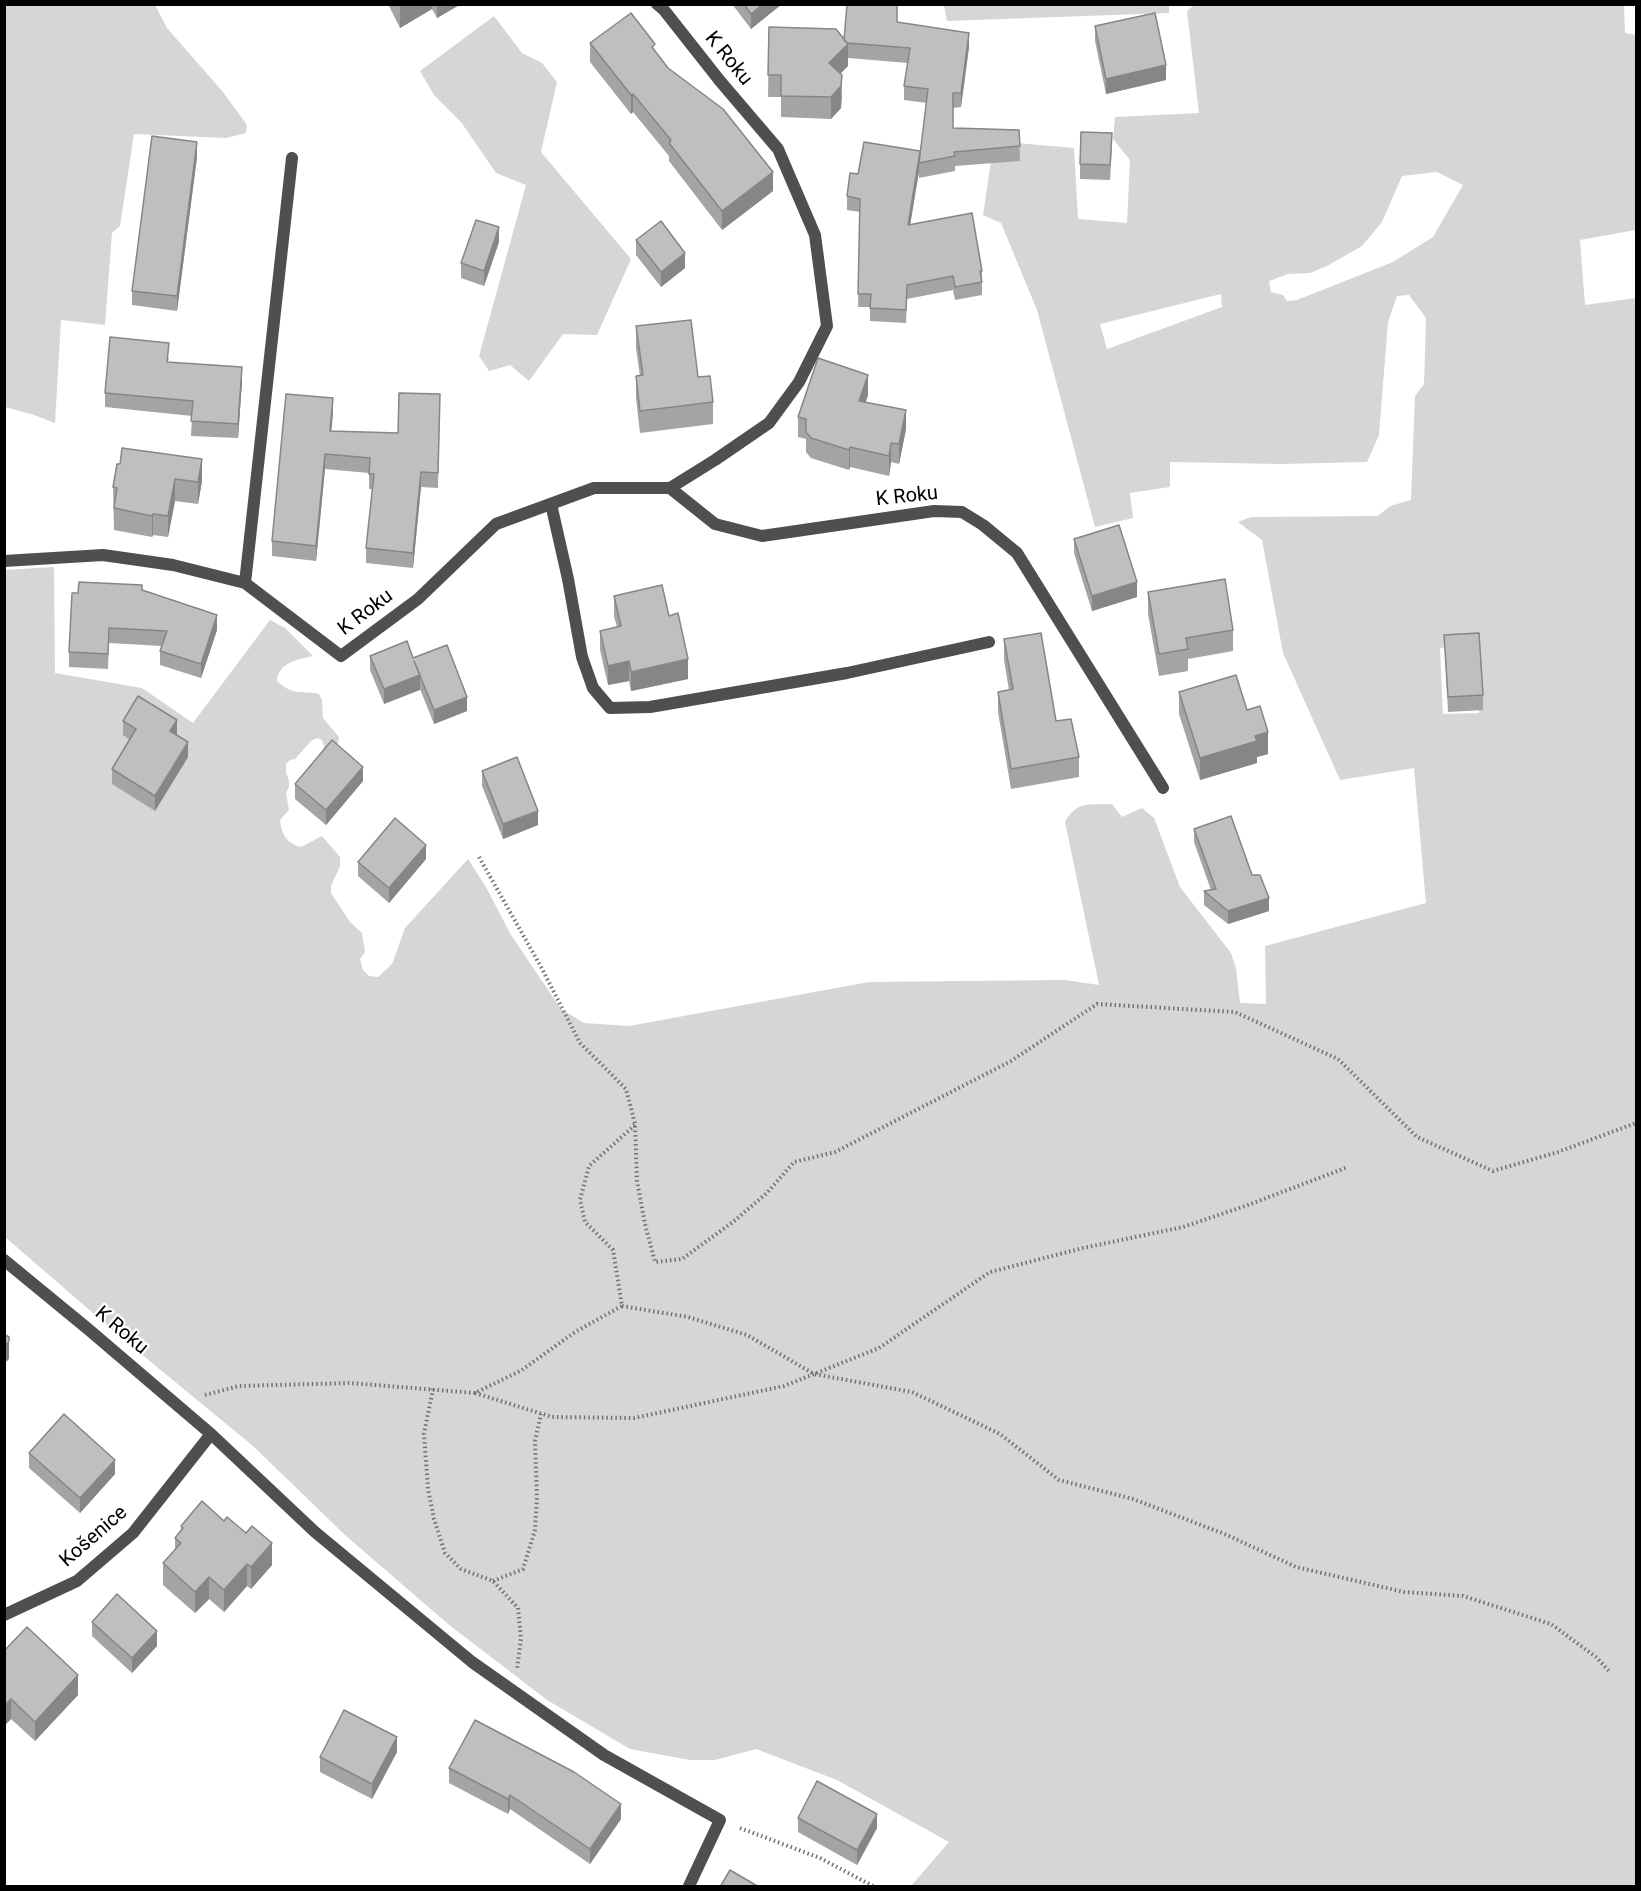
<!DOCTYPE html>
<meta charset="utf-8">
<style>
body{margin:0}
#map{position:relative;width:1641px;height:1891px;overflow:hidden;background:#fff;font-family:Roboto,sans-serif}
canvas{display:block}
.frame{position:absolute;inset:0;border:6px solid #000;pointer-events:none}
</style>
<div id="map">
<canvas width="1641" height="1891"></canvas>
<div class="frame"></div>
</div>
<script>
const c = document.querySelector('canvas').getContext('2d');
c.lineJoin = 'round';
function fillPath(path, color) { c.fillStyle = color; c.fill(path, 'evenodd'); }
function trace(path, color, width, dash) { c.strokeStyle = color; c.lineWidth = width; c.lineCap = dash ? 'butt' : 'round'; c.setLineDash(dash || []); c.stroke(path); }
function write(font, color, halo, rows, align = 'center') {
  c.font = font + ' Roboto,sans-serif'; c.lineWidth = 4.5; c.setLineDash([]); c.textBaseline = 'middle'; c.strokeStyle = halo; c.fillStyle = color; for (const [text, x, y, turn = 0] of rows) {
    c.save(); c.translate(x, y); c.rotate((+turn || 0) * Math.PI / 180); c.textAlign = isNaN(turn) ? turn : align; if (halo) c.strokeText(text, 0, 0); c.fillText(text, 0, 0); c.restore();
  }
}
const green = new Path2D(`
 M4 5H155L167 28 223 92 247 125 246 133 226 138 134 134 120 226 112 233 105 325 61 320 55 423 34 415 5 407Z
 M944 5V4L1169 5V13L947 21Z
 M1194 5H1624L1625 33 1636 35V230L1580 240 1585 305 1636 298V1886H911L949 1842 837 1780 756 1749 715 1760H690L630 1749 547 1700 448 1624 345 1535 253 1446 123 1339 5 1237 4 570 54 567 55 673 142 688 193 723 270 620 285 628 313 656C298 659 278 663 277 681 293 696 300 690 319 694L322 700 323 718 339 737 338 744 330 751 323 753 324 746 322 740 317 738 311 741 295 759 290 760 286 764V772L289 781V787L286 793 289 810 280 820C282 835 286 843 301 847L322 836 340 857V866L331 886V893L350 922 362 933 365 952 360 959 363 970 369 976 378 977 392 964 405 928 468 859 486 887 511 935 561 1009 584 1023 629 1026 869 982 1065 980 1099 985 1065 822C1077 800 1089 805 1112 804L1122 817 1142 808 1154 818 1180 887 1231 953 1236 968 1240 1003 1266 1004 1265 946 1426 903 1414 768 1340 780 1283 653 1262 540 1238 522 1251 517 1378 516 1390 506 1411 500 1415 396 1424 384 1426 318 1409 295 1397 296 1388 322 1379 435 1367 462 1280 464 1170 462V487L1130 493 1133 518 1095 527 1037 310 1001 223 983 215 994 141 1074 148 1078 219 1127 223 1130 160 1113 139 1115 117 1199 113 1187 11ZM1437 172 1463 185 1433 237 1393 262 1297 300 1287 301 1283 295 1271 292 1269 281 1288 274 1310 273 1327 266 1362 246 1382 222 1402 176ZM1221 294 1222 307 1107 349 1100 324ZM1475 645 1479 713 1443 714 1440 648Z
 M494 16 522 53 542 63 557 82 541 152 631 259 597 335 563 334 529 381 510 365 489 371 479 356 526 185 496 173 461 122 434 95 420 71Z`);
const path = new Path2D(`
 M479 857 540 965 580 1043 626 1089 635 1124 637 1181 645 1224 655 1262 682 1259 733 1222 767 1193 794 1162 835 1152 1011 1061 1097 1004 1235 1012 1338 1059 1417 1137 1493 1171 1558 1152 1636 1123
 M622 1306 688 1317 747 1335 814 1374 912 1392 1000 1434 1059 1480 1133 1499 1227 1535 1296 1567 1404 1592 1463 1596 1551 1624 1596 1657 1610 1672
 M433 1389 424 1434 428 1489 434 1519 445 1553 461 1569 493 1581 518 1608 521 1639 517 1669
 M475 1393 552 1417 634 1418 784 1386 879 1348 990 1272 1083 1248 1183 1227 1248 1205 1348 1167
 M205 1395 239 1386 350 1383 475 1393 522 1370 575 1332 622 1306 613 1250 585 1222 580 1200 589 1166 635 1125
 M493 1581 523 1569 535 1530 537 1498 535 1441 541 1414
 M740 1828 820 1858 873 1886`);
const street = new Path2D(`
 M670 488 715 524 762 536 934 511 962 512 983 525 1017 553 1163 788
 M551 504 568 579 582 657 593 688 610 708 650 707 847 673 989 642
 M4 561 103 555 173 565 245 583 341 656 418 599 496 524 594 488H670L715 460 769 423 799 382 827 326 815 235 778 149 720 81 664 10 657 4
 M245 583 292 158
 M4 1260 88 1329 211 1434 315 1532 472 1662 604 1755 720 1820 689 1886
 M4 1615 77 1581 133 1533 211 1434`);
const wall = new Path2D(`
 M388 4H461L437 18 432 9 400 28Z
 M732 4H782L751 29Z
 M897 22 969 47 961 107 953 108V128L1019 130 1020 161 955 166V171L919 178V171L910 225 982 271V295L955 300 953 290 907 299 906 323 870 321V307H858L860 212 847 210V196L858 174 920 151 927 103 904 100V86L908 63 848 58V66L840 74 842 97 841 108 831 119 781 117V97H768L769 27 844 40Z
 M1095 26 1166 80 1106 94 1095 41Z
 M590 43 655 51 668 68 773 191 722 230 669 161V156L633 112 631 114 590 62Z
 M1112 148 1110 180 1080 179V164Z
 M197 157 177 311 132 305V291Z
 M636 240 685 268 661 287 636 255Z
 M499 242 484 286 461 278V263Z
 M636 326 698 377 713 402V424L640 433 636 398V376H640L636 348Z
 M169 358 168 362 242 382 238 438 191 436 192 416 105 407V393Z
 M440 394 438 488 421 487 413 568 366 563V548L373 489H369V473L325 469 316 561 272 556V541L333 413 331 431 398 433Z
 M868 395 866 402 906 429 899 464 891 462 889 476 850 467 849 470 811 458 806 452V439L798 437V417Z
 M117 464 202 481 198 504 175 501 168 537 153 535 152 537 114 530 113 487Z
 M1074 539 1137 597 1092 611 1074 553Z
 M142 590 217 630 201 678 160 665V651L162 646 109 643 108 669 69 667V652L78 593Z
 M1148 592 1233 630V651L1188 659V671L1159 676 1148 614Z
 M614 596 669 616 688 679 631 691 629 681 608 685 600 650V631L617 627 614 616Z
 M1444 635 1483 695V710L1448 712Z
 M1004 639 1079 757V777L1011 789 998 712V692L1009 690 1004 660Z
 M370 656 413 658 467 711 434 724 420 689 384 704 370 670Z
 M1179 692 1247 710 1268 754 1257 757V763L1200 780 1179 714Z
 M123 721 177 735 188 757 155 811 112 784V769L130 740 123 735Z
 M482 771 538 825 503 839 482 786Z
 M363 781 326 825 295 799V784Z
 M1194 829 1252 875 1269 911 1228 924 1204 905V891L1211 890 1194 842Z
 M426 859 389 903 358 876V862Z
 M29 1453 115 1474 80 1513 29 1468Z
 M181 1526 272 1565 251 1589 247 1586 224 1612 209 1599 195 1613 163 1585V1563L175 1550V1538L181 1531Z
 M92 1622 157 1646 132 1673 92 1636Z
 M4 1651 78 1695 35 1741 11 1719 4 1726Z
 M397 1752 372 1799 320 1772V1757Z
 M449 1768 621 1819 590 1864 510 1809 508 1814 449 1783Z
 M798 1818 877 1828 857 1865 798 1832Z`);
const shadedWall = new Path2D(`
 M403 4H432V9L400 28V6Z
 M437 4H461L437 18Z
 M763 4H782L751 29V14Z
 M969 33V47L961 107V93Z
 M848 44V66L829 85V63Z
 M1166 65V80L1106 94V79Z
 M842 75 841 108 831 119V97Z
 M633 94V112L631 114V95Z
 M197 142V157L177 311V296Z
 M920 151 919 171 908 238V225Z
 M773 172V191L722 230V211Z
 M499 227V242L484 286V271Z
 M685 253V268L661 287V272Z
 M242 367V382L238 438V424Z
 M868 375V395L859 421V401Z
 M333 398V413L330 446V431Z
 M906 410V429L899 464V444Z
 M891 443V462L889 476V456Z
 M850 447V467L849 470V450Z
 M325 454V469L316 561V546Z
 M202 459V481L198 504V482Z
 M421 472V487L413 568V553Z
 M175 479V501L168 537V516Z
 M153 514V535L152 537V516Z
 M1137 582V597L1092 611V596Z
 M217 615V630L201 678V664Z
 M688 659V679L631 691V672Z
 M629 661V681L608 685V666Z
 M420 675V690L384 704V689Z
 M467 697V711L434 724V710Z
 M177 720V735L170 731Z
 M1268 732V754L1257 757V763L1200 780V758L1255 736Z
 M188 742V757L155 811V796Z
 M363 767V781L326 825V810Z
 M538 811V825L503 839V824Z
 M426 845V859L389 903V888Z
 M1269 898V911L1228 924V911Z
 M9 1337V1359L4 1364V1347Z
 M115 1460V1474L80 1513V1498Z
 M272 1543V1565L251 1589V1567Z
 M247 1564V1586L224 1612V1590Z
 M209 1577V1599L195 1613V1592Z
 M157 1631V1646L132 1673V1658Z
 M78 1675V1695L35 1741V1722Z
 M11 1699V1719L4 1726V1706Z
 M397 1737V1752L372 1799V1784Z
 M510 1795V1809L508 1814V1799Z
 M621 1804V1819L590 1864V1849Z
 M877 1814V1828L857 1865V1850Z`);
const building = new Path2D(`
 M744 4H763L751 14Z
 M847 4H897V22L969 33 961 93H953V128L1019 130 1020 146 954 152 955 156 919 163 928 89 904 86 910 48 847 43 844 40Z
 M631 13 655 44 652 47 668 68 723 109 773 172 722 211 669 143 671 140 633 94 631 95 590 43Z
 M1155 13 1166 65 1106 79 1095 26Z
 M769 27 836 29 848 44 829 63 842 75 841 86 831 97 781 96V75H768Z
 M1081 132 1112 133 1110 165 1080 164Z
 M152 136 197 142 177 296 132 291Z
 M864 142 920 151 908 225 972 213 982 271H980L982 282 955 287 953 276 907 285 906 310 870 308 871 294H858L860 199 847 196 850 173 858 174Z
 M476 220 499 227 484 271 461 263Z
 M661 221 685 253 661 272 636 240Z
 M691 320 698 377 710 376 713 402 640 411 636 376 643 375 636 326Z
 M110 337 169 343 167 362 242 367 238 424 191 421 193 401 105 393Z
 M818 358 868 375 859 401 906 410 899 444 891 443 889 456 850 447 849 450 811 438 806 432V419L798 417Z
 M399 393 440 394 438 473 421 472 413 553 366 548 374 474H369L370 458 325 454 316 546 272 541 286 394 333 398 330 431 398 433Z
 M122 448 202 459 198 482 175 479 168 516 153 514 152 516 114 508 117 488 113 487 117 464H120Z
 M1119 525 1137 582 1092 596 1074 539Z
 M1225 579 1233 630 1186 638 1188 649 1159 654 1148 592Z
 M79 582 142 585V590L217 615 201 664 160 651 167 631 109 628 108 654 69 652 72 593H78Z
 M662 585 669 616 678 613 688 659 631 672 629 661 608 666 600 631 621 626 614 596Z
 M1041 633 1056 721 1071 719 1079 757 1011 769 998 692 1013 689 1004 639Z
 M1479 633 1483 695 1448 697 1444 635Z
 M407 641 413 658 447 645 467 697 434 710 414 661 420 675 384 689 370 656Z
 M1236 675 1247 710 1260 706 1268 732 1255 736 1257 741 1200 758 1179 692Z
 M138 696 177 720 170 731 188 742 155 796 112 769 136 729 123 721Z
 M332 740 363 767 326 810 295 784Z
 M517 757 538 811 503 824 482 771Z
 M1231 816 1252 875H1260L1269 898 1228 911 1204 891 1216 889 1194 829Z
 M395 818 426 845 389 888 358 862Z
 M4 1334 9 1337V1341L4 1347Z
 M64 1414 115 1460 80 1498 29 1453Z
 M202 1501 224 1521 227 1517 246 1533 252 1526 272 1543 251 1567 247 1564 224 1590 209 1577 195 1592 163 1563 181 1543 175 1538 183 1528 181 1526Z
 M117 1594 157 1631 132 1658 92 1622Z
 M27 1627 78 1675 35 1722 11 1699 4 1706V1651Z
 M344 1710 397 1737 372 1784 320 1757Z
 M475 1720 574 1772 621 1804 590 1849 510 1795 508 1799 449 1768Z
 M817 1781 877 1814 857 1850 798 1818Z
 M730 1870 759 1887H720Z`);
const streetNames = [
 ["K Roku",728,59,51],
 ["K Roku",907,497,-6],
 ["K Roku",366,613,-37],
 ["K Roku",121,1331,40],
 ["Košenice",94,1537,-41]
];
fillPath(green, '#d6d6d6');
trace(path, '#717171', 4, [1.5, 3]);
trace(street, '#4f4f4f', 12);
fillPath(wall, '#a4a4a4');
fillPath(shadedWall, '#868686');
fillPath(building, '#bfbfbf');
trace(building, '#868686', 1.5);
write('20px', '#000', '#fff', streetNames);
</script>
